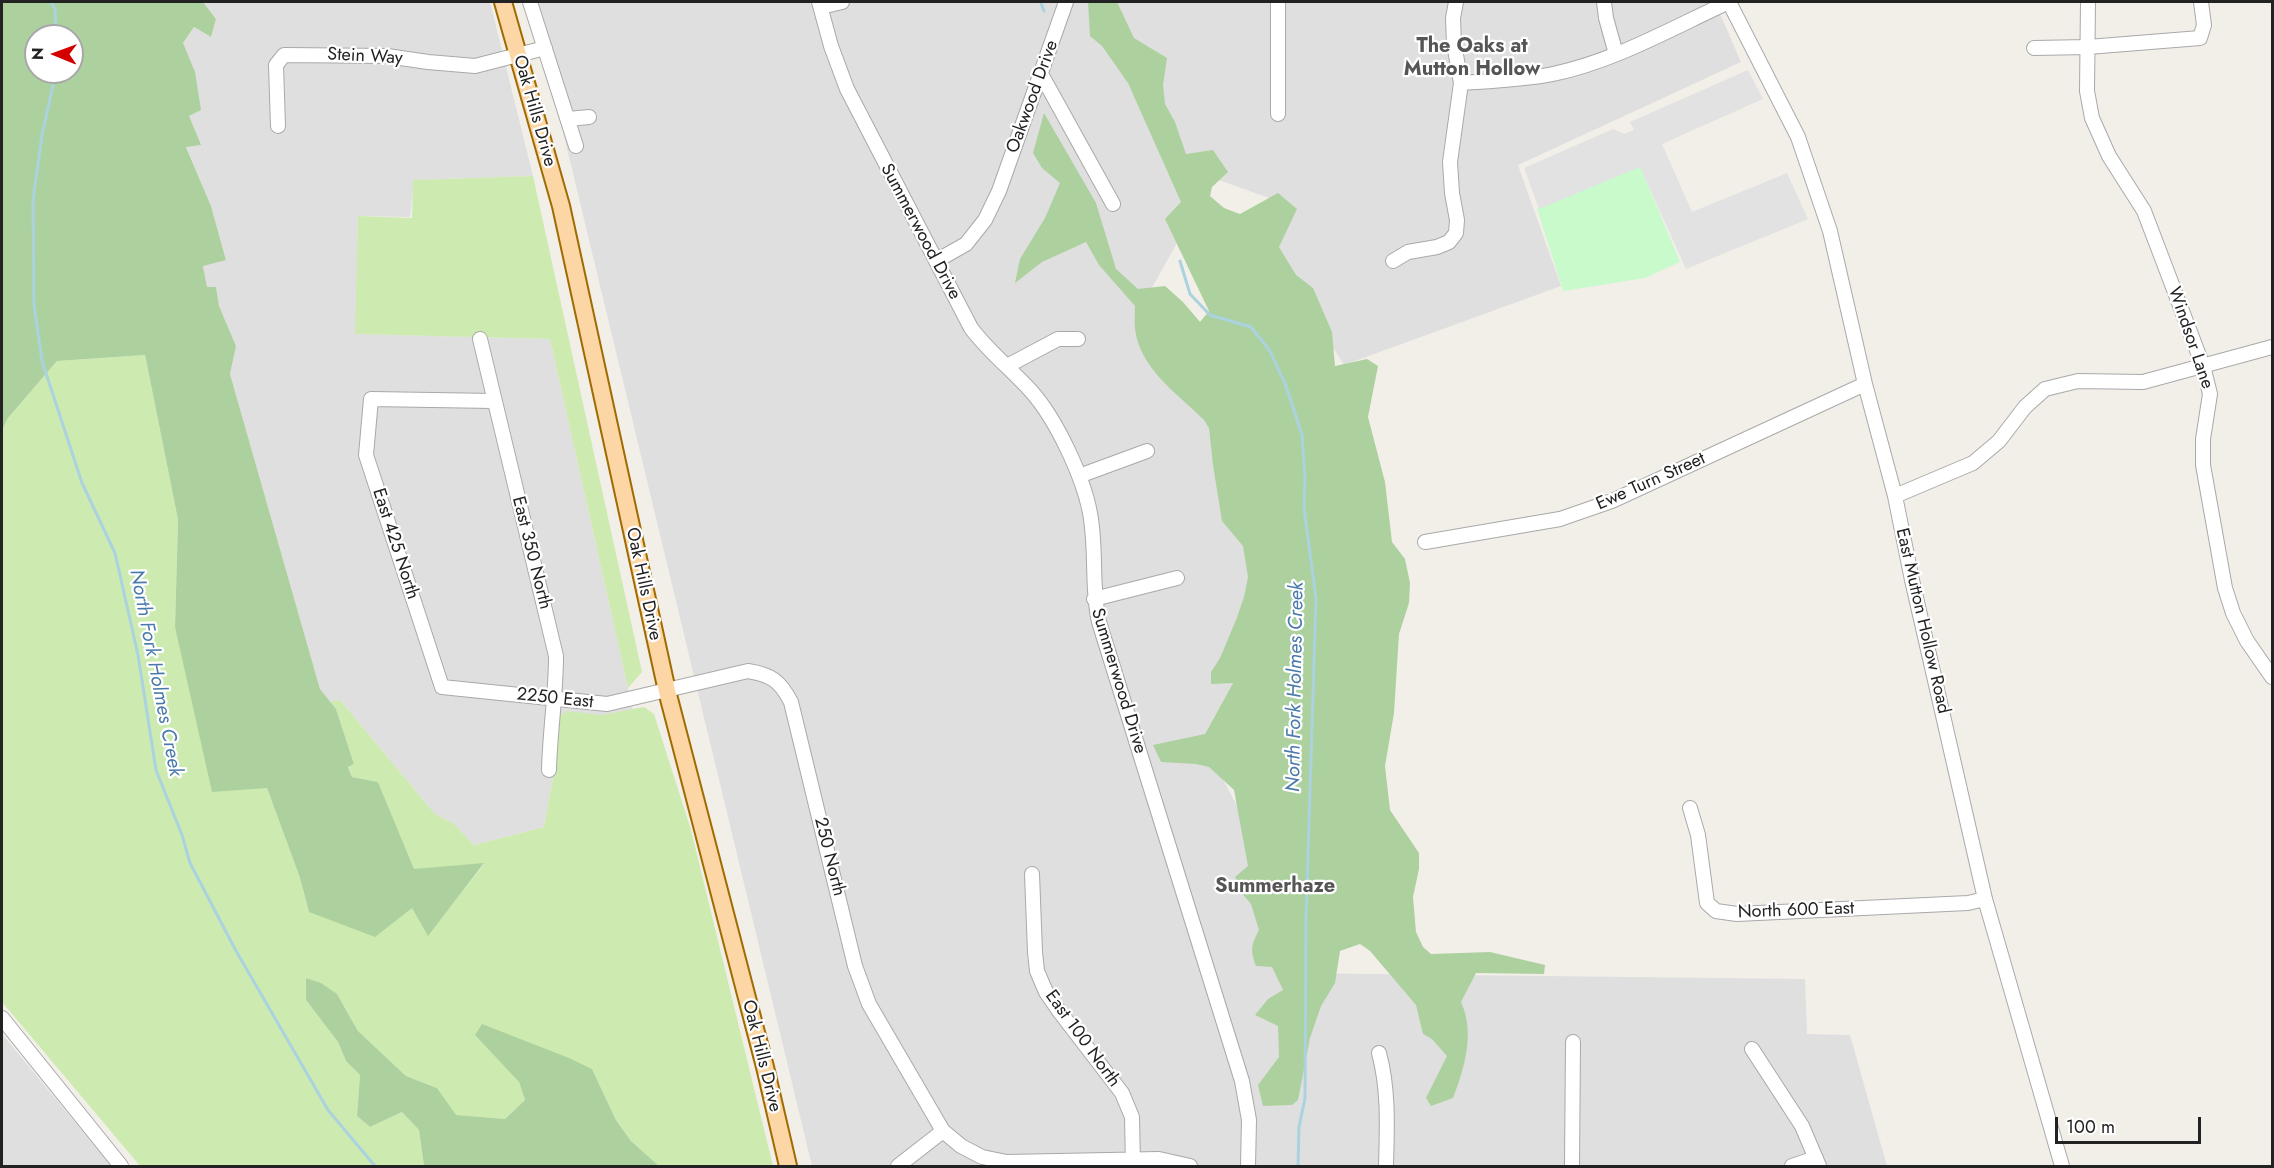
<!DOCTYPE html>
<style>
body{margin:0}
#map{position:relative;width:2274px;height:1168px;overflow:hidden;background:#f2efe9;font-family:Jost,sans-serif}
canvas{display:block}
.frame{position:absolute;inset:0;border:3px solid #222;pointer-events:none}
.north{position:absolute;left:24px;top:24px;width:60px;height:60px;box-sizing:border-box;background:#fff;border:2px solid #a7a7a7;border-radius:50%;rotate:271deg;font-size:16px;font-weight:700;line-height:24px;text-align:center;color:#222}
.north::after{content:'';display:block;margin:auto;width:21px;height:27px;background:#d40000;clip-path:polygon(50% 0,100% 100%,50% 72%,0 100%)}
.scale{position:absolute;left:2055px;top:1117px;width:146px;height:27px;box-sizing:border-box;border:3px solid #222;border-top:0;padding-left:8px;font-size:18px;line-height:21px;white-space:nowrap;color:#222;-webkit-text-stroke:4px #fff;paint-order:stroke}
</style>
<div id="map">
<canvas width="2274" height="1168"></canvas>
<div class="frame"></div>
<div class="north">N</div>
<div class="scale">100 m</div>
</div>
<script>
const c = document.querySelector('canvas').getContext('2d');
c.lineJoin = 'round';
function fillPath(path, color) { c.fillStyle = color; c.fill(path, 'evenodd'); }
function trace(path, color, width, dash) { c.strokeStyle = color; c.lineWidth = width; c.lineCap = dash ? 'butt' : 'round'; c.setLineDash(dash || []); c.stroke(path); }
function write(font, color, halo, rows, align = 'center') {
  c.font = font + ' Jost,sans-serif'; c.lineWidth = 4.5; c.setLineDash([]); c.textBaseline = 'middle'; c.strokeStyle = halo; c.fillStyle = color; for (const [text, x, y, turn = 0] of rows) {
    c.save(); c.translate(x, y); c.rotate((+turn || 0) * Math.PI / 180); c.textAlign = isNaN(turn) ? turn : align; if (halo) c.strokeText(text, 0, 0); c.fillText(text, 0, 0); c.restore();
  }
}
const residential = new Path2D(`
 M203 2H490L533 176 414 180 410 217 358 216 356 334 550 339 634 715 564 717 544 827 474 845 453 823 435 814 340 700 330 702 320 689 230 374 236 346 219 306 216 287H207L203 265 226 259 211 206 186 146 189 115 183 43 194 27 211 37 216 19Z
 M527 2H1715L1741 62 1518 165 1561 286 1344 365 1278 260 1283 203 1213 178 1148 295 1187 351 1260 549 1233 683 1202 739 1249 829 1285 973 1805 979 1807 1034 1850 1035 1887 1166H812L564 136Z
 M2 1034 111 1166H2Z`);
const grass = new Path2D(`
 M533 176 642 672 628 688 550 339 355 334 358 216 412 218 413 180Z
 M145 355 178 520 175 627 267 788 300 878 309 912 412 908 428 935 484 864 414 870 378 782 352 777 348 766 354 764 336 709 330 702 340 700 435 814 453 823 474 845 544 827 554 772 559 716 567 711 601 715 644 707 654 714 691 830 773 1166H659L631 1141 616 1120 592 1069 476 1035 519 1082 525 1100 505 1119 455 1115 437 1088 406 1076 358 1031 337 994 307 978 306 1000 338 1042 346 1061 360 1075 357 1116 370 1127 402 1112 419 1130 424 1166H140L2 1002V430L8 418 57 361Z`);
const forest = new Path2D(`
 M2 2H203L216 19 211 37 194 27 183 43 195 72 201 110 189 116 201 145 186 147 211 206 226 260 203 266 207 287H216L219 306 236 346 230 374 320 689 336 709 354 764 348 767 352 777 378 782 414 869 484 863 428 936 412 908 375 937 309 912 300 878 267 788 212 792 175 627 178 520 145 355 57 361 8 418 2 430ZM36 36H72V72H36Z
 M1088 2H1117L1134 38 1167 58 1163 85 1165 104 1175 122 1186 154 1213 150 1228 172 1212 187 1210 196 1224 208 1240 214 1278 193 1297 209 1279 247 1296 275 1313 288 1332 332 1335 366 1367 359 1378 366 1368 417 1385 482 1392 542 1405 559 1410 583 1409 603 1399 634 1394 713 1385 766 1390 810 1419 853V869L1413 897 1416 932 1423 947 1431 954 1490 952 1545 965 1544 974 1476 973 1461 1002C1475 1032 1465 1067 1453 1098L1431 1106 1426 1098 1447 1056 1432 1039 1423 1034 1416 1005 1370 951 1360 944 1340 951 1335 983 1321 1006 1310 1038 1298 1100 1292 1105 1263 1106 1258 1085 1279 1057 1278 1026 1255 1015 1268 999 1283 990 1272 967 1256 966C1250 949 1251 946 1259 930L1251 904 1240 891 1235 877 1248 866 1234 790 1209 767 1196 764 1161 762 1153 745 1205 734 1233 683 1211 684V672L1220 658 1236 620 1244 597 1248 577 1243 546 1222 521 1213 465 1209 428 1204 420C1177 393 1140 369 1135 329 1134 322 1135 313 1135 306L1099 265 1086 242 1042 262 1015 283 1020 259 1045 218 1060 183 1042 168 1033 153 1044 113 1096 203 1116 269 1138 289 1165 286 1183 302 1200 322 1209 311 1165 219 1181 202 1128 83 1102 46 1090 36Z
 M306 978 321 983 337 994 358 1031 406 1076 437 1088 456 1115 505 1119 525 1100 519 1082 475 1035 482 1024 569 1058 592 1069 616 1120 631 1141 659 1166H424L419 1130 402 1112 370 1127 357 1116 360 1075 346 1061 338 1042 306 1000Z`);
const park = new Path2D(`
 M1640 166 1680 262 1645 278 1563 291 1537 208Z`);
const parking = new Path2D(`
 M1748 70 1763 99 1662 144 1692 212 1787 173 1808 219 1686 269 1640 167 1539 209 1524 168 1613 129 1624 134 1634 130 1630 122Z`);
const stream = new Path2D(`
 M51 2 55 9 56 36
 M1041 3 1044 11
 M56 72 42 135 33 200 34 305 42 361 82 483 115 553 138 655 156 770 182 835 190 863 235 949 328 1110 375 1166
 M1180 261 1190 294 1210 315 1251 327 1270 351 1286 386 1302 435 1305 478 1304 508 1316 598 1306 920 1305 1098 1299 1127 1298 1166`);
const minor = new Path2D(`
 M530 2 576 146
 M819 2 831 46 847 89 971 328C988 351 1011 369 1031 391 1056 419 1083 476 1090 513 1097 550 1091 586 1099 622L1242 1081 1249 1120 1248 1166
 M1278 2V114
 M1604 2 1606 18 1616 54
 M1729 2 1798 137 1830 231 1865 384 1895 496 1912 580 1985 899 2062 1166
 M2088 2 2087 91 2092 118 2109 156 2144 211 2203 366 2210 394 2203 439V465L2225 588 2233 613 2247 641 2272 677
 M821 7 842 2
 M2034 48 2088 47 2200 38 2204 25 2201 2
 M1041 74 1113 204
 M1461 83C1492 81 1523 80 1553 74 1615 61 1672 28 1729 2
 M568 119 589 117
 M278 126 276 65 284 55 387 56 428 62 475 66 545 48
 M936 261 966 244 985 220 999 191 1066 2
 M1393 261 1408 252 1437 247 1449 242 1456 233 1457 220 1452 193 1450 162 1461 83 1454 44 1453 18 1456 2
 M480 339 556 656C556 694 550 731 549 770
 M1007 366 1058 339H1078
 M494 401 371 399 366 455 442 687 607 704 748 671C772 675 780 681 791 702L855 966 869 1004 943 1131 961 1146 982 1157 1007 1162 1159 1159 1190 1166
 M1079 476 1147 451
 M1895 496 1973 463 1999 441 2025 407 2045 389 2078 381 2143 382 2272 347
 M1425 542 1560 519 1612 501 1865 384
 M1094 599 1177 578
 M1690 808 1698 835 1707 903 1716 911 1737 914 1968 903 1985 899
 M1032 874 1035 952 1037 971 1046 992 1059 1011 1122 1093 1132 1117 1133 1166
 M2 1018 121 1166
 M1752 1049 1802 1126 1819 1166
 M1379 1053C1389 1090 1387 1128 1386 1166
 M898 1166 943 1131
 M1572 1166 1573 1042
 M1792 1166 1816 1158`);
const major = new Path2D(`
 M503 2 561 206 667 691 765 1067 788 1166`);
const streetNames = [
 ["Stein Way",365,57,3],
 ["Oakwood Drive",1033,97,-70],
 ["Oak Hills Drive",534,111,74],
 ["Summerwood Drive",920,232,62],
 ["Windsor Lane",2190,338,71],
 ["Ewe Turn Street",1651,482,-24],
 ["East 425 North",395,544,72],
 ["East 350 North",531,553,76],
 ["Oak Hills Drive",643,584,78],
 ["East Mutton Hollow Road",1922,621,77],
 ["Summerwood Drive",1118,681,73],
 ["2250 East",555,699,6],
 ["250 North",829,857,76],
 ["North 600 East",1796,911,-2],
 ["East 100 North",1082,1039,54],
 ["Oak Hills Drive",761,1056,76]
];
const neighbourhoodNames = [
 ["The Oaks at",1472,47],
 ["Mutton Hollow",1472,70],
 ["Summerhaze",1275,887]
];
const waterNames = [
 ["North Fork Holmes Creek",155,673,79],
 ["North Fork Holmes Creek",1296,687,-89]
];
fillPath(residential, '#e0dfdf');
fillPath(grass, '#cdebb0');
fillPath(forest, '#add19e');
fillPath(park, '#c8facc');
fillPath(parking, '#e2e2e2');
trace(stream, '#aad3df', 3);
trace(minor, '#a9a9a9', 16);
trace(major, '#a06b00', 20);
trace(minor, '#fff', 14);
trace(major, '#fcd6a4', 16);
write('18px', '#222', '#fff', streetNames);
write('bold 20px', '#555', '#fff', neighbourhoodNames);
write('italic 20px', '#4a7aab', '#fff', waterNames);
</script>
